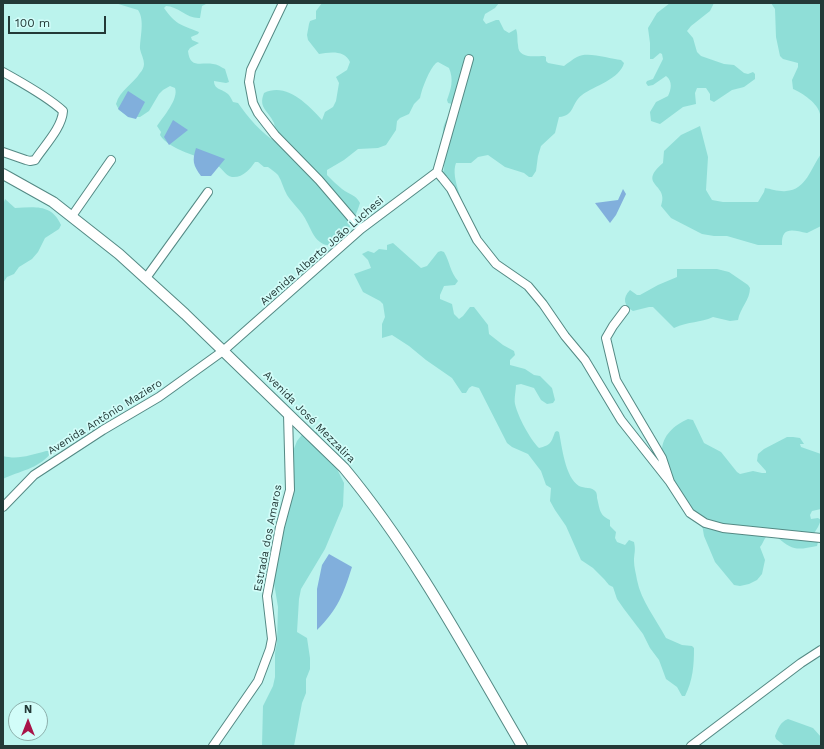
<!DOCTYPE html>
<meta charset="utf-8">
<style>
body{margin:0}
#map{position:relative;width:824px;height:749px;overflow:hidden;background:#bbf3ed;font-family:"Work Sans",sans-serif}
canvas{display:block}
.frame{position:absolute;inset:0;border:4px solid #233937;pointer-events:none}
.north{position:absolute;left:8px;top:701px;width:40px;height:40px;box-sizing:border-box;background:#d2fdf9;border:1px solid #8cafab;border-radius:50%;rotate:0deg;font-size:11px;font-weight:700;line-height:16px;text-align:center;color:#233937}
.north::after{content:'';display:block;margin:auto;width:14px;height:18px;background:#a81448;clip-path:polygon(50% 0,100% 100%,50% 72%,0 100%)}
.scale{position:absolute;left:8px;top:16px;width:98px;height:18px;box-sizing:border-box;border:2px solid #233937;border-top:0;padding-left:5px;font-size:12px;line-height:14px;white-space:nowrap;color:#233937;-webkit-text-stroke:3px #d2fdf9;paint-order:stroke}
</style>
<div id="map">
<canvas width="824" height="749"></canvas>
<div class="frame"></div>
<div class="north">N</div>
<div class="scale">100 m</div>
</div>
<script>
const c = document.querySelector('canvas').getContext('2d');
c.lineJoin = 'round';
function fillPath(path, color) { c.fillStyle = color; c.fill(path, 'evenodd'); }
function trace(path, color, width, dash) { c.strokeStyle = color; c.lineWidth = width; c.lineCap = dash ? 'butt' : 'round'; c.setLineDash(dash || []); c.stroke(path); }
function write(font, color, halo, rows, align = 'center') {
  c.font = font + ' "Work Sans",sans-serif'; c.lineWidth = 3.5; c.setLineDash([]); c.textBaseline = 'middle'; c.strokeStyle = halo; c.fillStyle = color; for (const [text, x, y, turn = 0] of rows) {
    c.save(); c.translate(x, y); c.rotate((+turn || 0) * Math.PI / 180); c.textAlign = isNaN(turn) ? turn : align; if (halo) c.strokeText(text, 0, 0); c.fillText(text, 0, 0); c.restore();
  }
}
const green = new Path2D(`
 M115 3H208L202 6 200 18C187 19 178 6 166 6L164 8C175 24 181 25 199 32L198 34 191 37 192 40 199 43 190 48 188 51C190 69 200 62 213 64 217 64 221 67 225 69L229 82 226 83 214 81C214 90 223 89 228 94 230 96 232 100 233 102L238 103C247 116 262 134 276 142L280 140 281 136H276C276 132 275 127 274 123 268 110 258 108 264 93 287 82 308 105 322 120L325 112 333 107 336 101 339 83 336 77 347 70 350 62C345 50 330 52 319 54L308 40 307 35 309 24 310 21 316 19V11L322 3H499L495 8 485 14 483 20 486 24 496 20H499L504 30 509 33 516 29C518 34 517 39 518 45 518 59 534 56 544 56L546 57V61L548 63 564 66C568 63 573 59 577 57 588 51 609 59 621 60L624 63C620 79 594 86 582 95 571 103 575 116 559 117L555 133 541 146 538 156 536 171 532 177H529L524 173 505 167 488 155 478 157 471 163H456C450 178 465 207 471 221L443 174C447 158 441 145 443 130 444 120 451 116 452 104L448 103 447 100C451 89 454 80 449 68L438 62 436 63C429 70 422 88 420 98L414 104 409 114 400 118 397 121 396 130 386 145 378 148 358 149 344 160 327 170V175C332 180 337 185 342 189 350 195 355 194 360 203 356 216 340 257 320 242 313 237 311 229 307 222 302 211 292 203 287 195 283 188 282 181 278 175 275 172 271 169 268 167H264L258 162H255C250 169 243 178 232 177 225 176 222 167 215 164 200 156 169 150 160 135L161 132 157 126C163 117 179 99 175 88L170 86 163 90 159 94 149 111 140 117H129L119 110 116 104C120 90 133 84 140 73 142 71 144 67 144 64 144 59 141 54 140 49 140 37 145 20 138 10Z
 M670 3H714L710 11 691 26 687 31 693 38 697 52 701 56 724 64 734 65 744 73 748 74 753 72 755 74V79L744 87 732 90 714 102 710 100V94L706 88H697L695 93 696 104 683 107 660 124 651 121 650 112 656 102 668 96C671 90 673 81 666 76L653 85 648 86 646 83 647 81 653 79 663 59 662 54 660 53 653 59H650V43L648 28 657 13Z
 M771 3H821V124C821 121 821 117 820 114 818 103 802 93 793 89L792 80 798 67V63L783 59 780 56 776 37 775 9Z
 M700 126 708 157 706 190 712 200 723 202H758L764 192 765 188C771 189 780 192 786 191 806 190 811 168 821 154V226L807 233C793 230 781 226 782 245H758L727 236H714L702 234 671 218 661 206C670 183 636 186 663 163L664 151 681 135Z
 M5 199 15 208C35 207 52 204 61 225L59 229 45 238 38 252 32 259 19 267 14 274 7 277 3 283V240L4 230 3 205Z
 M393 243 421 268 427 266 438 252 441 251 444 252C450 262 450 272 458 281L455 285 444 286 440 295V299L452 304 454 314 459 319 463 316 470 307H474L488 325 489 334 503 345 514 351 515 355 510 360V365L525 369 534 375 540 376 552 388 555 400 553 403 547 404 541 400 534 388 521 384 516 385C516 390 514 398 515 404 518 417 530 439 539 448 551 445 551 443 555 432L557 431 559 432C562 447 565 477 579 486 584 489 592 486 596 492 597 494 597 496 597 498 600 509 599 515 610 520V526L616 532 615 538 617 542 625 545 629 540 634 542C636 551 634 553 634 561 634 567 636 574 637 580 641 601 656 619 666 638L682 645 692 646 694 648C694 665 693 680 685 696H682L677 687 666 679 659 660 650 648 643 634 624 609 617 599 613 587 609 585 604 579 593 568 581 560 566 526 555 510 550 501 551 488 546 485 541 471 528 454 512 447 507 443 479 388 472 386 469 388 466 393H462L452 378 426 360 409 346 392 335 382 338V324L385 317 383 304 380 301 363 292 354 274 371 268 368 260 362 254 368 251 374 253 379 249 387 250V245Z
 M677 269H717L729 272 748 285 750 288C750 300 740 308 738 320L730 321 713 317C700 323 689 321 674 328L653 307H649L633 311C624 306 622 298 630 290L637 295H640L658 285 677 277Z
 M688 419 693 420 704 443 721 452 737 472 740 474 753 471 762 473H766V471L757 461 758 454 764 449 787 437H793L800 438 804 444H800L801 447 821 454V509L812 511 810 515 811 519 818 518 821 520 818 527 813 535 818 542 817 546C797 550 793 551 777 537 773 533 770 530 764 528L767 536C763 540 763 544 760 547L765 560 762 574 757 580 749 584 740 586 734 585 715 562 704 536 702 524 678 494 662 451C662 436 674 425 688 419Z
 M305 431 317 432 321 443 334 463 344 483 343 506 325 549 301 589 299 599 297 632 307 638 310 658V669L306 679V693L302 703 294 746H262L263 706 273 686 275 677V653L277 642 278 607 274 583V548L282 529 293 451 297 441Z
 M46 451H49L50 454C38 469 19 471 3 479V456C18 460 31 455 46 451Z
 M788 719 813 728 821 737V746H785L776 739 775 736C778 729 780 722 788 719Z`);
const water = new Path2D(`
 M128 91 145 102 136 119 128 117 118 109Z
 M173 120 188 130 169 145 164 137Z
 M196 148 225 159 211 176H201C193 165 192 161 196 148Z
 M623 189 626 194 616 215 610 223 595 203 618 200Z
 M329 554 352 567C343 595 338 609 317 630V589L322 565Z`);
const minor = new Path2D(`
 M283 3 251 70 249 82 253 103 258 113 275 135 319 180 361 229
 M3 72C22 83 47 96 63 111 62 128 44 146 35 160L30 161 26 160 3 152
 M437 172 443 179 451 189 477 240 496 264 528 286 543 304 565 336 585 360 621 420 670 482
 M437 172 469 59
 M72 216 111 160
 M146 278 208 192
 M625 310 613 326 606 338 616 380 662 458 670 482 690 513 705 523 723 528 821 538
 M3 507 34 475 103 430 159 397 223 351 361 229 437 172
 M213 746 258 681 270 649 272 639 267 596 280 527 290 490 288 414
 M691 746 801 663 821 650`);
const major = new Path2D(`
 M3 174 53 202 119 254 185 314 344 468C414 552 467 652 522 746`);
const streetNames = [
 ["Avenida Alberto João Luchesi",322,251,-41],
 ["Avenida Antônio Maziero",105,417,-32],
 ["Avenida José Mezzalira",309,417,45],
 ["Estrada dos Amaros",268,538,-79]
];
fillPath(green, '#8fded7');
fillPath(water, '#81afdc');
trace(minor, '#548984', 10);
trace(major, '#548984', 12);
trace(minor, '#fff', 8);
trace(major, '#fff', 10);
write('11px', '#233937', '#d2fdf9', streetNames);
</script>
